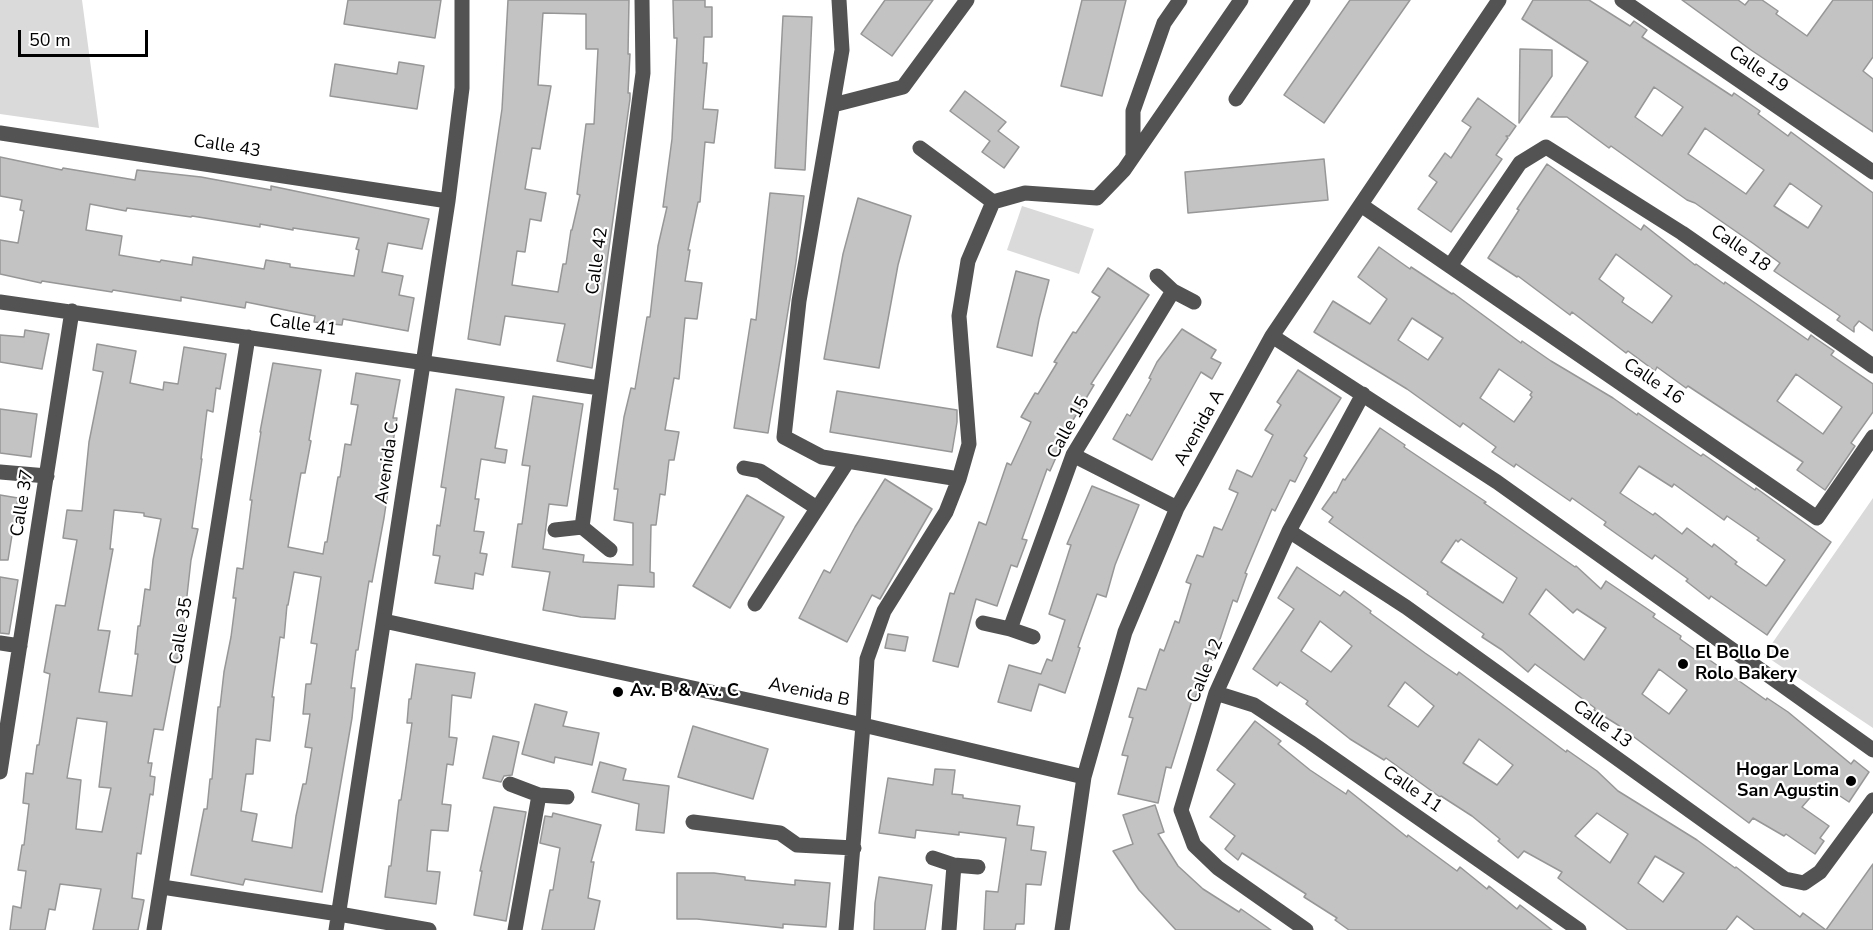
<!DOCTYPE html>
<style>
body{margin:0}
#map{position:relative;width:1873px;height:930px;overflow:hidden;background:#fff;font-family:"Nunito Sans",sans-serif}
canvas{display:block}
.scale{position:absolute;left:18px;top:30px;width:130px;height:27px;box-sizing:border-box;border:3px solid #000;border-top:0;padding-left:8px;font-size:18px;line-height:21px;white-space:nowrap;color:#000;-webkit-text-stroke:4px #fff;paint-order:stroke}
</style>
<div id="map">
<canvas width="1873" height="930"></canvas>
<div class="scale">50 m</div>
</div>
<script>
const c = document.querySelector('canvas').getContext('2d');
c.lineJoin = 'round';
function fillPath(path, color) { c.fillStyle = color; c.fill(path, 'evenodd'); }
function trace(path, color, width, dash) { c.strokeStyle = color; c.lineWidth = width; c.lineCap = dash ? 'butt' : 'round'; c.setLineDash(dash || []); c.stroke(path); }
function write(font, color, halo, rows, align = 'center') {
  c.font = font + ' "Nunito Sans",sans-serif'; c.lineWidth = 4.5; c.setLineDash([]); c.textBaseline = 'middle'; c.strokeStyle = halo; c.fillStyle = color; for (const [text, x, y, turn = 0] of rows) {
    c.save(); c.translate(x, y); c.rotate((+turn || 0) * Math.PI / 180); c.textAlign = isNaN(turn) ? turn : align; if (halo) c.strokeText(text, 0, 0); c.fillText(text, 0, 0); c.restore();
  }
}
const green = new Path2D(`
 M0 0H82L99 128 0 114Z
 M1022 206 1094 229 1079 274 1007 250Z
 M1873 498V728L1764 655Z`);
const building = new Path2D(`
 M348 0H441L435 38 344 24Z
 M508 0H629L628 54H630L628 93H630V99L592 368 557 361 565 324 505 316 500 345 468 339 502 109ZM543 13 586 14V49H598L594 124H586L577 194 580 195 572 230H571L566 264H563L558 292 512 285 517 251 525 252 530 219 541 221 546 193 525 189 532 148 540 149 551 86 538 85Z
 M673 0H705V7H712V37H704L703 63H707L703 109 718 110 714 143 705 142 700 202H698L688 250H690L685 281 702 283 697 319 685 318 679 379 674 378 665 430 679 432 674 460H669L665 495 660 494 656 525H651L650 572 654 573V587L618 585 615 619 581 617 543 610 550 572 512 567 518 524H522L530 466 522 465 533 396 583 404 567 506 549 504 543 549 584 555 583 562 633 565V523L614 520 618 489H614L624 417 631 388 635 389 647 317H650L658 246 667 207H663L672 139 677 38H674Z
 M885 0H933L892 56 861 34Z
 M1082 0H1126L1102 96 1061 86Z
 M1350 0H1410L1324 123 1284 95Z
 M1533 0H1589L1630 26 1634 21 1647 30 1642 37 1732 96 1734 93 1760 111 1758 114 1788 136 1791 132 1873 193V331L1859 321 1854 327V332L1837 320 1840 316 1774 271 1780 263 1754 244 1695 203 1687 200 1611 146 1609 148 1567 117H1551L1588 62 1522 19ZM1654 87 1683 107 1662 136 1635 117ZM1705 128 1764 170 1746 194 1688 154ZM1790 183 1822 206 1808 228 1774 206Z
 M1682 0H1738L1745 5 1749 0H1762L1778 11 1776 14 1807 36 1833 0H1873V57L1863 71 1873 79V132L1751 50Z
 M783 16 812 17 805 170 775 168Z
 M1520 49 1552 50V76L1519 123Z
 M399 62 424 66 417 109 330 96 335 64 397 74Z
 M965 91 1006 122 998 131 1019 147 1004 168 982 152 990 141 950 111Z
 M1478 98 1516 126 1509 136H1506L1508 138 1496 155 1502 159 1451 232 1418 209 1437 182 1429 176 1445 153 1451 158 1471 127 1462 121Z
 M0 157 62 170 63 168 135 180 137 170 201 177 271 190V186L429 219 422 249 388 243 382 272 403 276 399 295 414 298 408 331 343 319 342 325 314 322 315 316 246 302 245 308 181 297V301L113 290 112 292 42 281 41 283 0 274V240L18 243 24 211 20 210 22 200 0 196ZM90 204 126 211 127 208 191 217 192 216 260 227V224L293 230V228L359 238 356 249 359 250 354 276 290 267V264L266 260 264 269 193 257 192 265 161 260 160 262 119 255 122 236 86 230Z
 M1324 159 1328 200 1188 213 1185 172Z
 M1547 164 1641 230 1644 225 1695 265 1696 264 1724 284 1725 282 1808 340 1811 335 1815 338 1834 351 1831 355 1873 384V412L1851 443 1855 446 1825 490 1797 470 1803 462 1688 386 1686 388 1657 367 1655 371 1628 351 1626 353 1572 312 1570 315 1518 276 1517 277 1488 258 1519 210 1517 209ZM1616 254 1672 296 1652 323 1622 302 1624 298 1599 279ZM1796 374 1842 407 1823 434 1777 401Z
 M770 193 804 196 796 262 768 433 734 428 751 319 756 320Z
 M858 198 911 216 898 265 879 368 824 359 843 254Z
 M1379 247 1410 269 1411 267 1452 294 1453 293 1521 343 1522 341 1551 361 1613 398 1637 415 1638 413 1701 456 1703 454 1755 490 1756 488 1831 542 1767 635 1711 596 1709 599 1686 581 1688 579 1655 555 1652 559 1604 525 1606 522 1572 498 1570 501 1516 464 1514 467 1492 452 1496 447 1463 423 1460 427 1407 389 1314 332 1333 301 1370 324 1387 299 1358 277ZM1412 318 1443 338 1428 360 1398 340ZM1499 369 1532 392 1530 395 1532 397 1514 422 1480 398ZM1639 466 1672 487 1674 484 1724 520 1727 516 1759 538 1757 540 1785 560 1768 584 1766 586 1735 564 1737 562 1714 544 1712 547 1687 528 1682 534 1655 513 1653 515 1620 493Z
 M1108 268 1149 295 1091 384 1094 385 1058 445 1061 446 1050 471 1047 469 1022 539 1027 540 1017 567 1011 565 997 606 976 599 958 667 933 661 950 593 954 594 979 522 986 525 1007 463 1011 465 1031 422 1021 417 1035 393 1038 394 1057 363 1054 362 1073 332 1076 333 1100 297 1092 292Z
 M1016 271 1049 280 1039 319 1032 356 997 347Z
 M1182 329 1216 350 1211 358 1221 363 1212 379 1201 372 1152 460 1113 439 1127 414 1130 416 1151 379 1149 378 1157 362Z
 M25 330 49 334 42 369 0 362V335L24 337Z
 M97 344 136 351 130 383 163 390 164 382 178 384 184 347 226 354 220 389 216 388 213 412 207 410 201 459H202L192 528 198 529 191 560 180 658H177L163 730 154 729 148 763H152L150 776 155 777 153 795 150 794 141 854 137 853 132 898 144 900 138 930H93L101 889 60 884 55 910 49 909 45 930H10L13 906 21 908 26 871 18 870 22 845H24L29 804 23 803 26 773 33 774 37 745H39L50 674 44 672 56 605 65 606 77 540 63 538 67 510 82 511 89 442 103 372 93 370ZM114 510 144 513V516L161 519 153 560 150 590 145 589 140 626H138L135 654H138L132 696 99 692 110 631 98 630 113 549H110ZM77 718 107 722 99 787 111 788 102 832 76 829 81 780 67 778Z
 M273 363 321 370 309 440 311 441 305 473H301L288 547 323 554 325 542H327L338 477H340L345 444 351 445 358 405 351 404 356 373 400 380 393 418H397L386 485H389L384 518 372 582 369 581 358 650H356L351 688H355L352 718 322 892 245 879 243 885 191 875 204 809H207L210 779H212L218 707H220L224 672 231 637 236 598H233L237 568 243 569 252 500H250L261 432H260ZM294 572 321 577 311 643 317 644 311 684H306L303 714H310L305 747 312 748 306 784H303L296 816 292 848 252 841 257 814 241 811 246 774H253L256 739 270 741 274 697H272L280 637 284 638 287 605H288Z
 M1298 370 1341 398 1304 456 1307 458 1295 482 1290 480 1275 511 1272 509 1245 573 1247 574 1237 602 1233 600 1213 660 1209 658 1195 698 1193 697 1171 768 1166 767 1158 803 1118 794 1128 756 1122 755 1133 718 1129 717 1138 688 1146 690 1160 649 1164 651 1175 621 1179 623 1191 584 1186 582 1197 555 1203 557 1214 527 1222 530 1238 493 1229 489 1237 470 1252 477 1273 435 1265 430 1281 405 1277 402Z
 M456 389 504 397 495 448 507 450 505 463 481 459 475 499H479L474 531 484 532 480 553 487 554 483 575 475 573 473 589 435 583 440 556 433 555 437 525 440 526 446 488 441 487Z
 M837 391 957 410V422L952 452 830 432Z
 M0 409 37 414 31 457 0 453Z
 M1380 428 1405 445 1404 447 1486 502 1484 503 1575 567 1576 566 1601 589 1606 581 1655 614 1653 617 1681 636 1680 639 1766 700 1767 698 1788 712 1851 764 1854 760 1869 772 1849 802 1822 784 1802 807 1829 826 1820 838 1824 841 1815 854 1786 834 1784 836 1753 818 1749 823 1618 725 1594 710 1595 708 1535 664 1528 672 1502 650 1482 637 1484 634 1427 594 1428 592 1329 522 1333 517 1322 509 1334 492 1336 493 1343 479 1345 480ZM1461 539 1517 578 1503 603 1441 562 1456 540 1458 542ZM1546 589 1573 613 1577 609 1606 628 1584 660 1529 614ZM1659 669 1687 690 1669 714 1642 694Z
 M885 479 932 509 880 599 872 595 847 642 799 618 824 570 830 573 855 527Z
 M1092 486 1139 505 1115 565 1106 597 1097 594 1078 647 1080 648 1065 693 1039 684 1031 711 998 702 1009 665 1041 674 1047 659 1052 661 1065 620 1049 614 1071 545 1067 544Z
 M0 495 18 498 8 560H0Z
 M747 495 784 517 730 608 693 586Z
 M1297 567 1340 596 1344 591 1371 611 1370 613 1425 653 1457 675 1459 672 1566 752 1567 750 1597 771 1618 791 1697 840 1735 868 1736 867 1800 917 1803 913 1826 930 1873 864V930H1755L1737 916 1726 930H1628L1558 878 1562 872 1524 851 1518 858 1498 841 1500 839 1472 816 1441 796 1440 797 1386 758 1384 760 1350 739 1306 704 1308 701 1280 682 1277 686 1253 669 1294 609 1278 598ZM1320 621 1352 646 1331 672 1301 651ZM1405 682 1434 706 1418 727 1388 706ZM1479 739 1513 765 1497 785 1463 763ZM1597 813 1628 834 1610 863 1575 836ZM1655 856 1684 873 1663 902 1638 883Z
 M0 577 18 580 9 634 0 633Z
 M888 634 908 637 905 651 885 648Z
 M416 664 475 673 471 698 452 695 449 737 457 738 453 765 447 764 442 804 451 805 448 831 431 830 427 871 440 872 436 904 385 897 389 866H391L399 800H401L406 766 412 723H407L409 699H411Z
 M535 704 567 712 563 726 599 733 592 765 555 757 554 763 522 754Z
 M1255 721 1281 741 1278 744 1310 770 1346 794 1348 790 1407 837 1408 835 1457 871 1460 867 1487 889 1489 886 1517 909 1520 905 1552 930H1349L1335 920 1337 918 1304 897 1306 894 1242 853 1238 860 1225 849 1235 836 1210 817 1235 784 1217 770Z
 M693 726 768 749 753 799 678 777Z
 M493 736 519 742 512 775 504 776 501 782 483 778Z
 M600 762 626 769 623 780 669 786 664 833 636 830 639 804 592 792Z
 M935 769 955 770 952 794 963 795V798L1020 806 1017 825 1034 827 1031 850 1046 852 1041 885 1026 884 1024 924H1016L1015 930H984L986 891 998 892 1006 838 959 832V835L916 830 915 838 879 833 888 778 933 785Z
 M1155 805 1164 832 1158 834 1178 866 1203 889 1239 912 1241 909 1271 930H1176L1139 890 1113 851 1133 844 1123 815Z
 M494 807 526 812 506 921 474 915 482 871H480Z
 M553 813 601 825 591 862H594L588 898 600 901 594 930H542L550 890H553L560 848 540 843 545 816 552 817Z
 M677 873H714L745 877V880L795 885V880L830 883 826 927 783 924V928L697 919H677Z
 M879 877 932 885 925 930H874L875 903Z`);
const minor = new Path2D(`
 M839 0 842 50 799 301 784 437 822 457 959 479
 M1622 0 1873 172
 M1236 99 1303 0
 M833 105 903 87 967 0
 M0 133 448 201
 M920 148 993 202
 M1133 157V111L1164 23 1180 0
 M1361 205 1817 518 1873 437
 M1450 266 1520 163 1546 147 1682 233 1873 366
 M1157 276 1173 291 1194 302
 M0 302 600 388
 M1272 336 1497 482 1873 750
 M1073 455 1177 508
 M744 468 760 471 817 508
 M0 472 47 476
 M582 527 643 73 642 0
 M555 530 582 527 610 550
 M1289 531 1406 607 1785 879 1804 883 1820 872 1873 800
 M755 604 848 461
 M384 621 863 725 1084 777
 M983 623 1010 629 1033 637
 M1010 629 1073 455 1173 291
 M0 643 20 646
 M1216 693 1254 705 1310 742 1579 930
 M0 772 72 311
 M510 784 539 795 567 797
 M693 822 780 833 797 845 854 848
 M933 858 954 865 978 867
 M162 887 339 914 429 930
 M154 930 248 337
 M336 930 448 201 462 88V0
 M515 930 539 795
 M846 930 863 725 867 659 884 611 946 512 959 479 969 444 959 316 968 261 993 202 1025 193 1097 198 1124 170 1241 0
 M949 930 954 865
 M1062 930 1084 777 1125 632 1177 508 1272 336 1499 0
 M1306 930 1218 868 1194 845 1181 810 1216 693 1289 531 1363 394`);
const markers = [
 [1683,664,6,"#000"],
 [618,692,6,"#000"],
 [1851,781,6,"#000"]
];
const streetNames = [
 ["Calle 19",1758,70,35],
 ["Calle 43",227,147,9],
 ["Calle 18",1740,249,35],
 ["Calle 42",598,261,-82],
 ["Calle 41",303,326,8],
 ["Calle 16",1653,382,34],
 ["Calle 15",1069,428,-61],
 ["Avenida A",1200,428,-61],
 ["Avenida C",388,463,-82],
 ["Calle 37",23,503,-81],
 ["Calle 35",182,631,-81],
 ["Calle 12",1206,671,-68],
 ["Avenida B",809,693,12],
 ["Calle 13",1602,725,36],
 ["Calle 11",1412,790,35]
];
const poiNames = [
 ["El Bollo De",1695,654],
 ["Rolo Bakery",1695,675],
 ["Av. B & Av. C",630,692],
 ["Hogar Loma",1839,771,"right"],
 ["San Agustin",1839,792,"right"]
];
fillPath(green, '#dadada');
fillPath(building, '#c3c3c3');
trace(building, '#979797', 1.5);
trace(minor, '#535353', 15);
for (const [x, y, r, color] of markers) { const dot = new Path2D(); dot.arc(x, y, r, 0, 2 * Math.PI); c.fillStyle = color; c.fill(dot); trace(dot, '#fff', 2); }
write('18px', '#000', '#fff', streetNames);
write('bold 18px', '#000', '#fff', poiNames, 'left');
</script>
